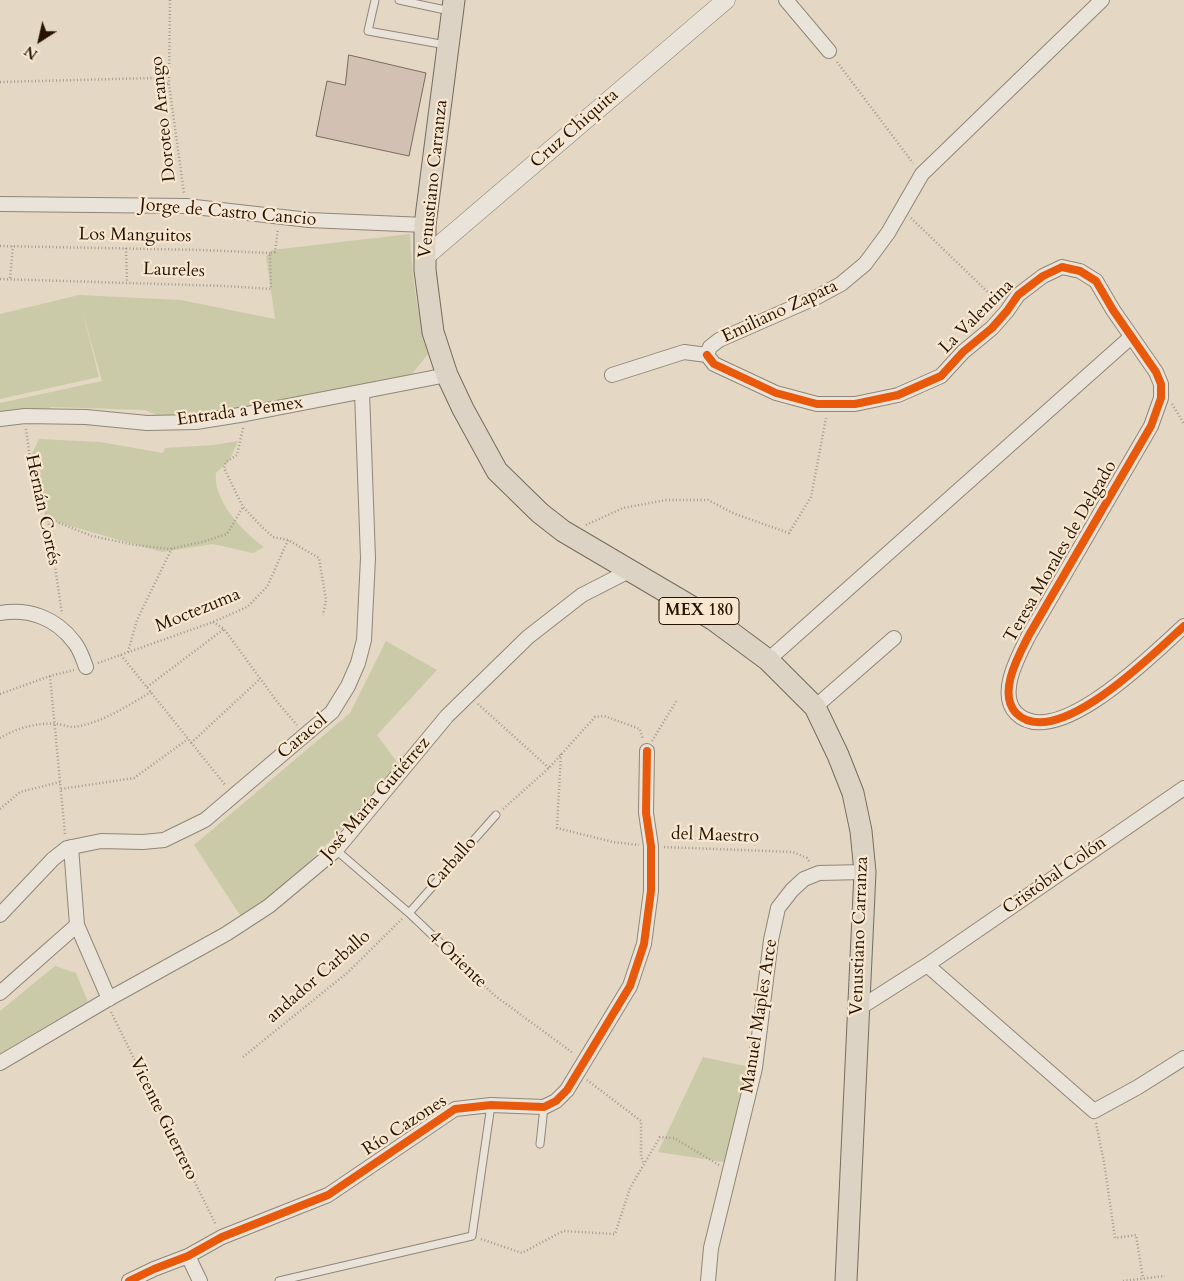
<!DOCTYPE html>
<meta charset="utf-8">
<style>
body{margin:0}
#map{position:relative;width:1184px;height:1281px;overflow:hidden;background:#e4d7c3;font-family:Cardo,serif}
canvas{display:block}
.north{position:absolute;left:15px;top:15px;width:50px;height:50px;-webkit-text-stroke:4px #f7e7d0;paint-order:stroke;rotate:215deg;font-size:14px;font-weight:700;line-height:20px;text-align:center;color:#271302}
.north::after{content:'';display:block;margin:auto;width:18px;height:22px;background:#271302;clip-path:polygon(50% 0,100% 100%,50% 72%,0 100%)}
</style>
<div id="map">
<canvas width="1184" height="1281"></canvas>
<div class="north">N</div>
</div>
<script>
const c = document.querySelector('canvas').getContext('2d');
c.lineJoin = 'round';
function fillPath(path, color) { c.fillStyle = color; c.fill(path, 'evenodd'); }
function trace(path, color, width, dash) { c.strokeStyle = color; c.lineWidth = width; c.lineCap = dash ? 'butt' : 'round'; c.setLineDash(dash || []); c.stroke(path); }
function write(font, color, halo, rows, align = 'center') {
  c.font = font + ' Cardo,serif'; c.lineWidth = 4.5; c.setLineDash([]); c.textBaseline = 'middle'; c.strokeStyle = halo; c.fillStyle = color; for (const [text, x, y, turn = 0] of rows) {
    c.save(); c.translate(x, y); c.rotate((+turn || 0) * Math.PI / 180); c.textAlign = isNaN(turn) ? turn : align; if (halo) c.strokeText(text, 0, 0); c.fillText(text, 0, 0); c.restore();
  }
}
const green = new Path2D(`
 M410 234C412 276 417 313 428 354L407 380 172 421 145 410 50 407 47 417 0 421V403L102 381 83 313 99 377 0 399V314L79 295 181 300 275 319 266 256 272 250Z
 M39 439 100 442 163 453 165 448 214 445 238 441 229 461 216 473C213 501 243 532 264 547L253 553 213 544 162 552 49 520 43 510 30 458Z
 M386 641 437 670 377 735 402 769 269 902 242 918 194 845 350 713Z
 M55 966 76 973 92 1012 0 1062V1011Z
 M703 1057 754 1068 730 1163 658 1152Z`);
const building = new Path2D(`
 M349 55 426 73 409 156 316 136 327 81 345 85Z`);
const path = new Path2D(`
 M170 0 169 84 184 193
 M837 62 913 163
 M0 82 153 78 169 84
 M911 218 997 301
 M0 246 201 250 270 253
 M126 248 127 282
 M10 278 13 246
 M0 279 225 286 271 289 270 253 275 252 278 229
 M1172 404 1184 424
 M243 428 237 455 226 462 224 468 243 507 260 525 273 537 288 540 319 558 326 600 323 615
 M26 429 33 480 48 519 62 614
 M49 519 92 536 135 545 169 549 202 542 227 534 243 507
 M586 525 623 508 666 500H708L735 514 789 533 811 497 826 418
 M213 622 224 629 278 703 297 725
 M128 652 137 620 172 548
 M121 655 226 786
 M98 663 213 622 247 607 267 587 288 540
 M50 676 65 834
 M147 687 224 629
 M0 694 50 676 74 670
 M478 704 549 768
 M0 738C15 729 37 722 55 724 61 724 68 727 74 727 102 723 127 706 151 692
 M652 741 677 700
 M191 743 260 679
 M561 754 557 828 613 842 639 845
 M61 789 134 778 188 739
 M0 809 20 792 60 782
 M503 809 549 768 595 717 604 716 640 729 643 740
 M664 847 793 852 807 858 810 862
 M457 959 494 995 573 1053
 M111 1012 216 1225
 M243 1057 347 973 402 919
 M587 1080 641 1121V1156L644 1164
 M1096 1123 1104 1162 1115 1238 1136 1235 1143 1279
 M481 1239 522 1253 563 1231 615 1234 630 1188 660 1137 674 1138 719 1165
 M1123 1281 1165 1276`);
const service = new Path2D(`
 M375 0 368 31 446 45
 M399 0 450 11
 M336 850 409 913 450 952
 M409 913 496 815
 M540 1144 544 1107
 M279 1281 472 1236 491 1105`);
const minor = new Path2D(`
 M786 0 829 51
 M0 204 186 206 309 220 425 225
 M707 355 714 364 776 393 817 404H855L898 395 941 376 963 352 992 328 1007 311 1018 295 1043 276 1062 267 1080 271 1096 281 1113 310 1156 372 1161 384V398L1151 426 1029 635C1019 655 997 693 1016 713 1056 753 1155 652 1184 626
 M707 355 710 347 719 340 817 297 841 284 865 264 888 233 922 174 1102 0
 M612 375 684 352 707 355
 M0 419 25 416 86 417 147 423 196 422 246 414 447 375
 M0 613C29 608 56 618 74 642 80 649 83 659 86 667
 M768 660 1131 337
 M815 707 894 638
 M71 847 77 925 109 999
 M0 915 53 859 67 848 101 841 143 842 164 840 205 820 332 712 348 686 358 663 364 640 368 558 362 392
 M927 965 1094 1111 1138 1087 1184 1058
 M0 993 77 925
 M858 1009 927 965 1184 788
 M0 1063 105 1001 226 934 269 906 336 850 447 716 528 637 582 595 629 571
 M188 1256 200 1281
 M129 1281 154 1269 188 1256 222 1237 328 1195 455 1109 491 1105 544 1107 556 1101 567 1090 630 986 644 944 651 891V846L646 813 647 751
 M708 1281 711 1248 755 1068 771 940 778 908 792 890 804 879 819 873 865 872`);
const tertiary = new Path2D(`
 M424 258 726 0`);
const primary = new Path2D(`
 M454 0 425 225V270L433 332 447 375 463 409 497 471 540 513 563 531 714 620 768 660 815 707 838 755 853 793 861 831 865 872 846 1281`);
const cycleway = new Path2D(`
 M707 355 714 364 776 393 817 404H855L898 395 941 376 963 352 992 328 1007 311 1018 295 1043 276 1062 267 1080 271 1096 281 1113 310 1156 372 1161 384V398L1151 426 1029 635C1019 655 997 693 1016 713 1056 753 1155 652 1184 626
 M129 1281 154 1269 188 1256 222 1237 328 1195 455 1109 491 1105 544 1107 556 1101 567 1090 630 986 644 944 651 891V846L646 813 647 751`);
const shields = [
 [699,611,80]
];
const shieldNames = [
 ["MEX 180",699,611]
];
const streetNames = [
 ["Doroteo Arango",164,119,-96],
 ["Cruz Chiquita",575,129,-41],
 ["Venustiano Carranza",434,179,-84],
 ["Jorge de Castro Cancio",228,213,5],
 ["Los Manguitos",135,236,1],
 ["Laureles",174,271,2],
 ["Emiliano Zapata",780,312,-25],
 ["La Valentina",977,317,-45],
 ["Entrada a Pemex",240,412,-8],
 ["Hernán Cortés",42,510,78],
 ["Teresa Morales de Delgado",1061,552,-60],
 ["Moctezuma",198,611,-22],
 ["Caracol",303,737,-40],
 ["José María Gutiérrez",376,799,-49],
 ["del Maestro",715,836,2],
 ["Carballo",452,864,-48],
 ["Cristóbal Colón",1055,876,-35],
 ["Venustiano Carranza",860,936,-88],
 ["4 Oriente",457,960,44],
 ["andador Carballo",319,977,-41],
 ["Manuel Maples Arce",760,1016,-81],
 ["Vicente Guerrero",163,1119,64],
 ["Río Cazones",405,1126,-33]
];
fillPath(green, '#cbcaa8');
fillPath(building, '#d2c0b3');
trace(building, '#756c5f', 1);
trace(service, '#908779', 9);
trace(minor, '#908779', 16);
trace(tertiary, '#908779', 19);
trace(primary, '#756c5f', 23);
trace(path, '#a39c93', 2.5, [1, 2.5]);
trace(service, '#e9e3d9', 7);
trace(minor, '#e9e3d9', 14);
trace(tertiary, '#e9e3d9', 18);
trace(primary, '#dcd3c4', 21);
trace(cycleway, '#e8590c', 8);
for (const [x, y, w] of shields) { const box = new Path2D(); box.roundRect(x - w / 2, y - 13.5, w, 27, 4); c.fillStyle = '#f7e7d0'; c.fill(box); trace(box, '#271302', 1); }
write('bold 16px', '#271302', null, shieldNames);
write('18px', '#271302', '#f7e7d0', streetNames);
</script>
